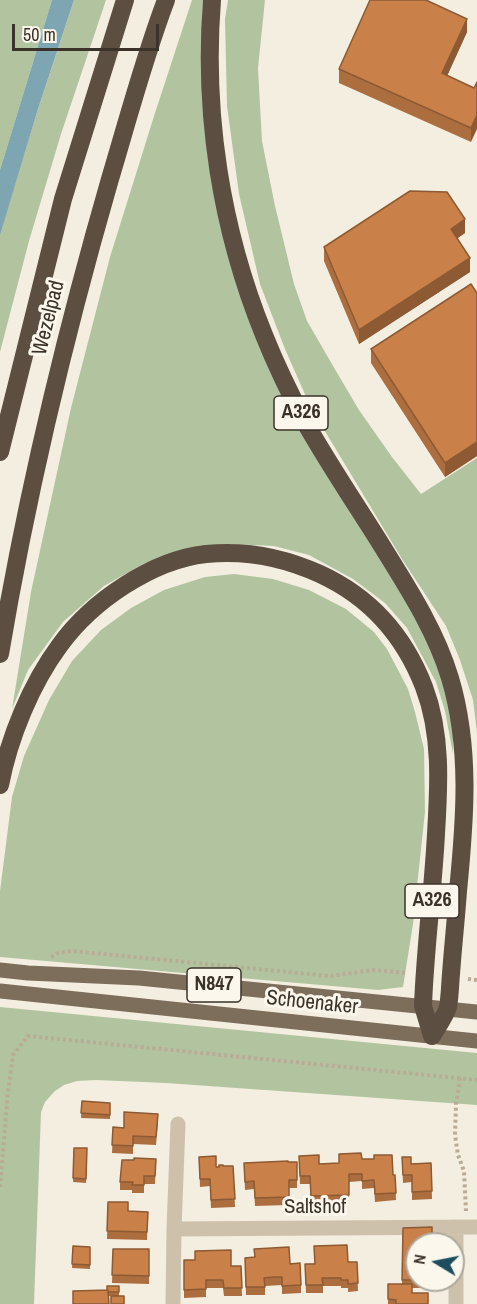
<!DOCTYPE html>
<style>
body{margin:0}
#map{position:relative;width:477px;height:1304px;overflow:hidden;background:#f4eee0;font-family:"Archivo Narrow",sans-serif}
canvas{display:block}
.north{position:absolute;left:405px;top:1232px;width:60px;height:60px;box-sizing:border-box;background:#fbf7ed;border:2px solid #aea99f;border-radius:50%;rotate:280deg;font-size:16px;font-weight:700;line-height:24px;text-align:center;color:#3b332a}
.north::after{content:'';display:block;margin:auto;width:21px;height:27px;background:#1e4e5e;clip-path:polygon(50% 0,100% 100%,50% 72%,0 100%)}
.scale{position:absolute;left:12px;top:24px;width:147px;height:27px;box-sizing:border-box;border:3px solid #3b332a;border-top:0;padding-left:8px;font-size:18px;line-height:21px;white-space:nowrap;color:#3b332a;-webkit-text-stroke:4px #fbf7ed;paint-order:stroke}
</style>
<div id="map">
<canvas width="477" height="1304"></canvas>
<div class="north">N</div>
<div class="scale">50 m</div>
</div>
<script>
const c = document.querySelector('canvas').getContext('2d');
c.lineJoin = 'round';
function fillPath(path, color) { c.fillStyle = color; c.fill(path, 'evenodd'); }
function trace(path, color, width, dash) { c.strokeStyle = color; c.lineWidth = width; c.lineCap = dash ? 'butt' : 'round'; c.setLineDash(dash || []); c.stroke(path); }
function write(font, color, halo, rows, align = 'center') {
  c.font = font + ' "Archivo Narrow",sans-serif'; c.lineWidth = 6; c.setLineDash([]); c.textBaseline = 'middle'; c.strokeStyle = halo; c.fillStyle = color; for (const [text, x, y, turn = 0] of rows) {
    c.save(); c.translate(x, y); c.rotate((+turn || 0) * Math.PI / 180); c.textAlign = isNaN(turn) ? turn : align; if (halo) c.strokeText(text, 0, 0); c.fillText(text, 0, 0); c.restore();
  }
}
const green = new Path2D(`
 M0 0H52L0 170Z
 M74 0H106L61 134 29 241 0 352V233L38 109Z
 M192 0H203L202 20 250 310 364 526 444 667 453 723V754L445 711 436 682 407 628 385 603 353 579 309 555 274 546 229 544 192 548 143 564 104 586 63 622 28 670 12 709 31 592 71 408 110 257 155 113Z
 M228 0H265L258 68 262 141 275 206 294 284 307 321 336 371 359 410 392 457 421 494 477 458V733L473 700 460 660 446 626 402 559 311 408 285 349 260 284 239 194 227 106 225 19Z
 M234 574 273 579 309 590 346 609 374 632 387 649 408 689 415 712 424 749 425 812 413 924 403 987 378 990 0 957V891L12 797 24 756 49 700 72 661 101 630 131 608 164 590 205 577Z
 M0 1007 477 1053V1105L166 1083 96 1080 77 1081 64 1085 55 1091 45 1102 41 1112 34 1304H0Z`);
const water = new Path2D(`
 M52 0H74L38 109 0 235V170Z`);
const path = new Path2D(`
 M51 957 58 953 72 951 330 976 373 970 407 973
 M468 979 477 980
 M460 1078 456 1104 455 1135 458 1155 464 1171 466 1211
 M0 1187 8 1092 13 1055 28 1036 477 1080`);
const minor = new Path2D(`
 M456 1227V1304
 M174 1229 477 1227
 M173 1304 174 1229 178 1124`);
const major = new Path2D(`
 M0 970 28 973 139 978 477 1012
 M0 991 477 1041`);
const highway = new Path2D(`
 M212 0C203 114 221 229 264 335 276 365 291 396 306 424 330 466 357 506 382 546 408 588 436 631 450 678 471 748 465 820 458 891 456 919 453 946 451 974 450 984 450 996 448 1007 445 1017 437 1027 432 1036
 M0 452 63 199 125 0
 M0 654C27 493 65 335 110 179 128 119 144 58 166 0
 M0 785C9 738 31 684 60 645 92 601 152 560 206 554 245 550 285 558 320 574 370 597 404 635 424 687 442 734 439 785 436 834 433 891 425 949 423 1006L432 1036`);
const wall = new Path2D(`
 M467 32 447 76 474 88 471 142 339 83V69Z
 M465 233 457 238 470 272 359 344 324 261V247Z
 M477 293V456L445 477 371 363V349Z
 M82 1101 110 1103V1119L81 1118Z
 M158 1122 156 1145 133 1144V1154L112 1153 113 1127 124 1128Z
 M74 1148H87L86 1183 73 1182Z
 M299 1156 319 1164 339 1163 362 1159 393 1175H395L396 1200 375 1202 374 1188 362 1189V1181L349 1182V1203L311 1204 310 1184H300Z
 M199 1157 216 1167 233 1166 235 1207 211 1208 210 1186 200 1187Z
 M402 1157 411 1164 431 1163 432 1199 412 1200V1182L403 1183Z
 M156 1159 155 1184H144V1193H132V1190H120V1182L134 1160Z
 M244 1163 297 1180V1188H289V1205L255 1206 254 1189 245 1190Z
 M108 1202 128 1211 148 1212 147 1240 107 1239Z
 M432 1227V1244H417L432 1280V1288H412V1293L428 1304H388V1284H402L403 1228Z
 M73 1246 90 1247V1269L72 1268Z
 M113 1249H149V1284L112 1283Z
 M254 1249 290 1264 301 1285V1293L282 1294V1285L265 1286V1295H246L245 1258 254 1257Z
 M184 1260H195L231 1266H241L242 1296H224L223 1288H206V1297L184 1298Z
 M357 1262 358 1291 348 1292V1288H341V1286H323V1293H306L305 1264Z
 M119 1286V1296H108L107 1290Z`);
const shadedWall = new Path2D(`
 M467 19V32L442 87V73Z
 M477 115V129L471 142V128Z
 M465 219V233L451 243V229Z
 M470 258V272L359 344V330Z
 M477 442V456L445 477V463Z`);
const building = new Path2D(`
 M370 0H426L467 19 442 73 474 88 477 82V115L471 128 339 69Z
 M410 191 447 192 465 219 451 229 470 258 359 330 324 247Z
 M471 284 477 293V442L445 463 371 349Z
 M82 1101 110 1103V1115L81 1113Z
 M124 1112 158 1114 156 1137 133 1136V1146L112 1145 113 1127 124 1128Z
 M74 1148H87L86 1179 73 1178Z
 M361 1153 362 1159H374V1155H392L393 1175H395L396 1193 375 1194 374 1180 362 1181V1174H349V1195L311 1196 310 1176H300L299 1156 319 1155V1164L339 1163V1154Z
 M216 1156V1167H219V1165H223V1166H233L235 1199 211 1200 210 1179H200L199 1157Z
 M402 1157H411V1164L431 1163 432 1191 412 1192V1175H403Z
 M134 1158 156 1159 155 1176H144V1185H132L133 1182H120L122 1160H134Z
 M288 1161V1162H297V1180H289V1197L255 1198 254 1181 245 1182 244 1163Z
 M108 1202H128V1211L148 1212 147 1232 107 1231Z
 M432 1227V1240H429V1244H417V1280H432H402L403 1228Z
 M347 1245 348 1262H357L358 1283 348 1284V1280H341V1278H322L323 1285H306L305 1264H315L314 1246Z
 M73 1246 90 1247V1265L72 1264Z
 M289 1247 290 1264 300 1263 301 1285 282 1286V1277H273L264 1278 265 1287H246L245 1258 255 1257 254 1249Z
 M113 1249H149V1276L112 1275Z
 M231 1250V1266H241L242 1288H224L223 1280H206V1289L184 1290V1260H195V1251Z
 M388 1284H412V1293H428V1304H396V1300L388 1299Z
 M107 1286H119V1292H108V1290H107Z
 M108 1290 109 1304H73V1291Z
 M111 1296H124V1304H111Z`);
const shields = [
 [301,413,54],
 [432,901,54],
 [214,985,54]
];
const shieldNames = [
 ["A326",301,413],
 ["A326",432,901],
 ["N847",214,985]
];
const streetNames = [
 ["Wezelpad",49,318,-76],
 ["Schoenaker",312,1003,6],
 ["Saltshof",315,1207]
];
fillPath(green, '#b1c49f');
fillPath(water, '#7ea6b2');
trace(path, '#b9ab95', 4, [3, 3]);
trace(minor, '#cdc1ab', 15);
trace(major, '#7d6d5b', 15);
trace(highway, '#5c4e41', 18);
fillPath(wall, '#ad6e3f');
fillPath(shadedWall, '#8d5a33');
fillPath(building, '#c98049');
trace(building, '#8d5a33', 1.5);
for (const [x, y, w] of shields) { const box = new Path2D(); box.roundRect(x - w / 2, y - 17, w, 34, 4.5); c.fillStyle = '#fbf7ed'; c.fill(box); trace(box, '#3b332a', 1.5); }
write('bold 20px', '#3b332a', null, shieldNames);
write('21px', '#3b332a', '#fbf7ed', streetNames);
</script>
